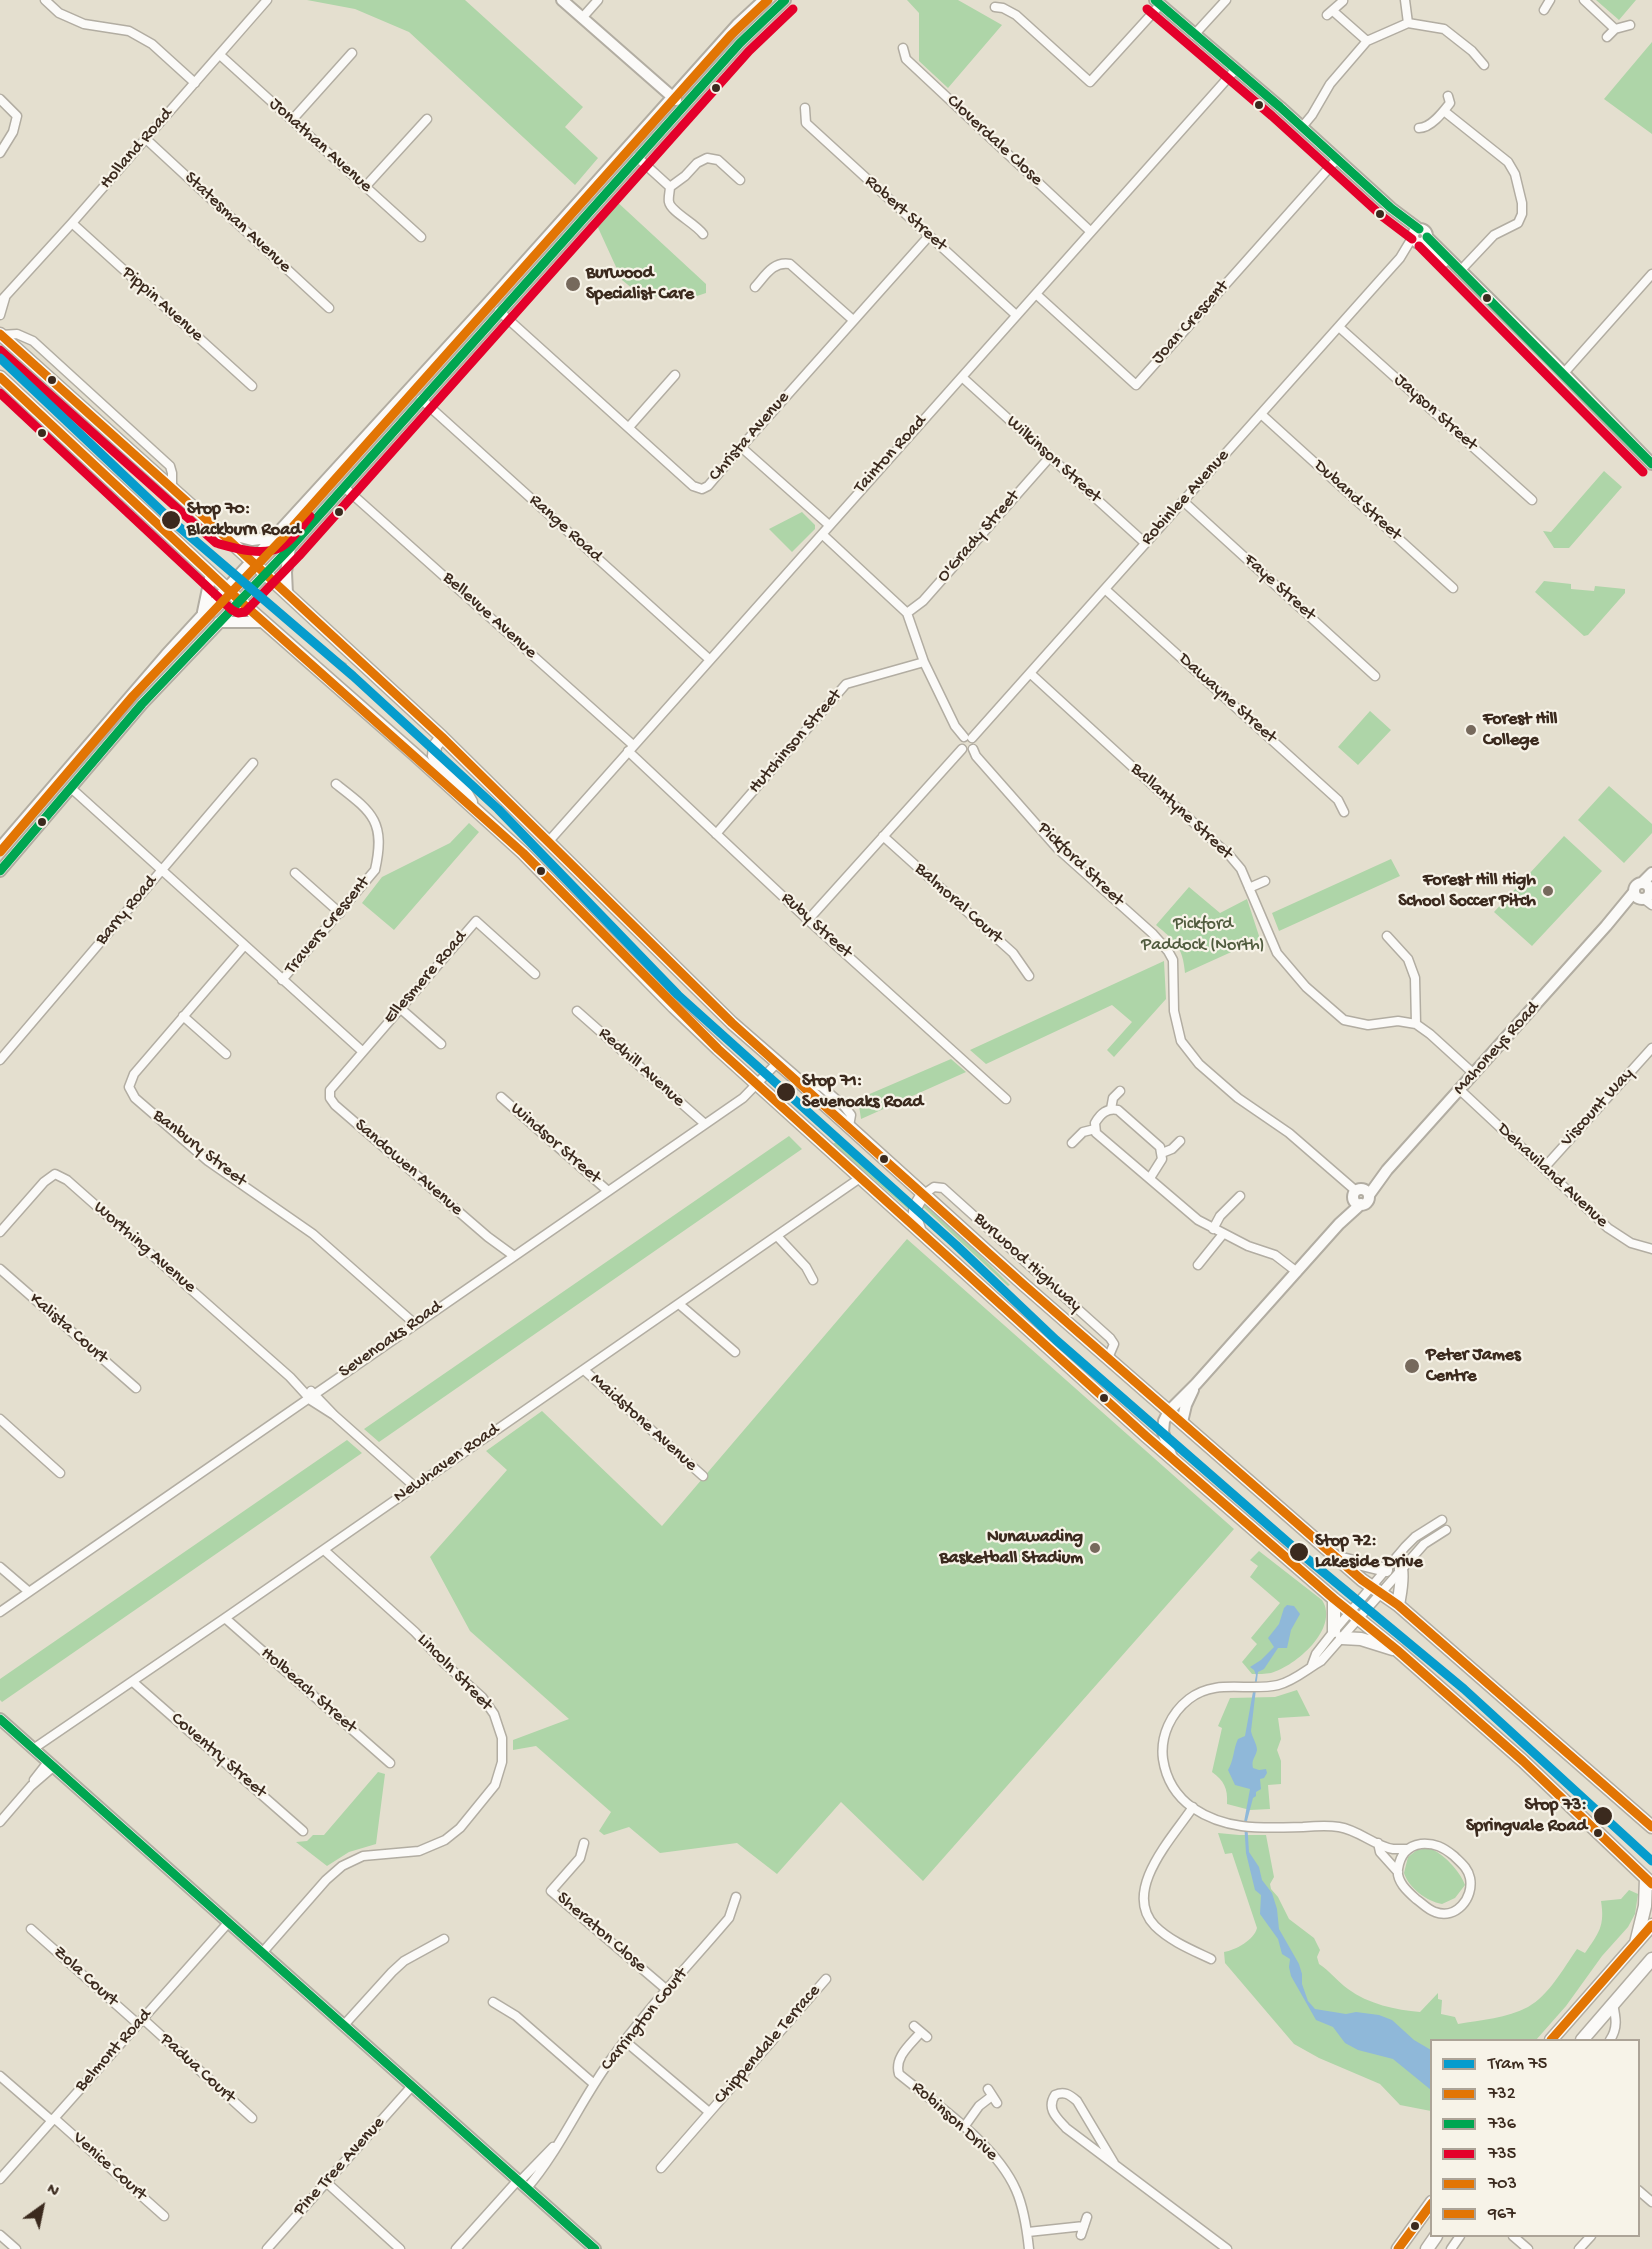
<!DOCTYPE html>
<style>
body{margin:0}
#map{position:relative;width:1652px;height:2249px;overflow:hidden;background:#e4dfcf;font-family:"Gochi Hand",sans-serif}
canvas{display:block}
.legend{position:absolute;left:1430px;top:2039px;width:210px;height:198px;box-sizing:border-box;background:#f7f3e8;border:2px solid #aca397;margin:0;padding:8px 10px;list-style:none;font-size:18px;color:#3b2a1e}
.legend li{display:flex;align-items:center;gap:12px;height:30px}
.legend b{width:30px;border:2px solid #aca397}
.north{position:absolute;left:12px;top:2177px;width:60px;height:60px;-webkit-text-stroke:4px #f7f3e8;paint-order:stroke;rotate:33deg;font-size:16px;font-weight:700;line-height:24px;text-align:center;color:#3b2a1e}
.north::after{content:'';display:block;margin:auto;width:21px;height:27px;background:#3b2a1e;clip-path:polygon(50% 0,100% 100%,50% 72%,0 100%)}
</style>
<div id="map">
<canvas width="1652" height="2249"></canvas>
<ul class="legend">
<li><b style="height:8px;background:#069ccd"></b>Tram 75</li>
<li><b style="height:8px;background:#e27504"></b>732</li>
<li><b style="height:8px;background:#00a651"></b>736</li>
<li><b style="height:8px;background:#e4002b"></b>735</li>
<li><b style="height:8px;background:#e27504"></b>703</li>
<li><b style="height:8px;background:#e27504"></b>967</li>
</ul>
<div class="north">N</div>
</div>
<script>
const c = document.querySelector('canvas').getContext('2d');
c.lineJoin = 'round';
function fillPath(path, color) { c.fillStyle = color; c.fill(path, 'evenodd'); }
function trace(path, color, width, dash) { c.strokeStyle = color; c.lineWidth = width; c.lineCap = dash ? 'butt' : 'round'; c.setLineDash(dash || []); c.stroke(path); }
function write(font, color, halo, rows, align = 'center') {
  c.font = font + ' "Gochi Hand",sans-serif'; c.lineWidth = 4.5; c.setLineDash([]); c.textBaseline = 'middle'; c.strokeStyle = halo; c.fillStyle = color; for (const [text, x, y, turn = 0] of rows) {
    c.save(); c.translate(x, y); c.rotate((+turn || 0) * Math.PI / 180); c.textAlign = isNaN(turn) ? turn : align; if (halo) c.strokeText(text, 0, 0); c.fillText(text, 0, 0); c.restore();
  }
}
const green = new Path2D(`
 M307 0H465L583 107 565 127 598 158 575 185 409 32 355 9Z
 M907 0H958L1002 25 948 88 919 61V13Z
 M1596 0H1636L1619 20Z
 M1652 42V134L1604 99Z
 M614 199 706 284V293L682 301 638 293 622 280 595 221Z
 M1604 471 1622 487 1569 548H1554L1543 531 1551 532Z
 M802 512 815 525V529L792 552 769 529Z
 M1544 581 1571 584V589L1594 591 1595 586 1625 589V593L1588 635 1584 636 1535 592Z
 M1370 711 1391 730 1358 765 1338 747Z
 M1609 786 1652 824V833L1624 863 1578 820Z
 M469 823 479 832 394 930 362 903 382 877 450 843Z
 M1564 836 1602 871 1532 946 1494 912Z
 M1391 859 1400 876 1279 931 1272 913Z
 M1189 887 1220 913 1247 899 1260 939 1185 973C1183 947 1175 941 1156 925Z
 M1164 961 1166 999 1114 1057 1107 1050 1132 1022 1112 1005 986 1064 970 1050Z
 M951 1059 966 1072 861 1119 858 1099Z
 M789 1136 802 1149 379 1442 364 1429Z
 M836 1142 911 1206 910 1211 833 1144Z
 M923 1203 973 1248 1010 1285 1008 1286 920 1204Z
 M907 1239 1234 1529 923 1881 841 1802 777 1874 737 1843 660 1853 629 1827 604 1835 599 1831 611 1812 536 1746 513 1750V1740L569 1719 470 1631 430 1557 507 1470 486 1451 542 1411 662 1526Z
 M347 1440 362 1453 2 1702 0 1700V1679Z
 M1259 1551 1322 1600C1340 1628 1296 1666 1271 1673 1265 1674 1259 1674 1252 1674L1242 1662 1257 1644 1251 1638 1280 1603 1250 1577 1258 1566 1250 1560Z
 M1297 1690 1310 1716 1278 1718 1281 1739 1277 1750 1281 1761V1784L1268 1785 1270 1809 1250 1810 1227 1804C1228 1788 1224 1781 1212 1772L1222 1728 1218 1726 1230 1698 1275 1697Z
 M378 1772 385 1774 376 1844 349 1852 327 1866 296 1842 307 1841 313 1835H324Z
 M1218 1833 1239 1835H1266L1274 1877 1270 1884 1271 1889 1278 1897 1289 1919 1314 1938 1320 1950 1317 1957 1319 1964C1330 1971 1337 1981 1348 1989 1368 2004 1396 2010 1420 2012L1438 1993V1999L1442 2000 1441 2014 1455 2017 1458 2024C1481 2020 1507 2018 1528 2007 1549 1995 1563 1969 1577 1949L1585 1953C1599 1933 1605 1926 1601 1901L1621 1899 1629 1890 1638 1894 1635 1914 1628 1927 1602 1956 1566 2006 1536 2040H1432L1431 2111 1400 2105 1380 2084 1319 2058 1294 2044 1225 1963 1224 1952C1236 1950 1254 1940 1257 1928L1232 1853 1225 1854Z
 M1429 1848C1443 1853 1460 1871 1465 1885L1455 1898 1442 1904C1426 1901 1409 1888 1404 1873L1408 1857 1417 1850Z`);
const water = new Path2D(`
 M1287 1605 1294 1606 1300 1614 1291 1630 1287 1648H1278L1264 1669 1258 1672 1251 1731C1252 1737 1257 1744 1257 1750 1255 1759 1251 1759 1253 1768L1259 1770 1266 1769 1267 1773 1264 1778 1260 1779 1261 1789 1256 1792V1796L1253 1798 1247 1821 1249 1852 1259 1867 1262 1880 1272 1893 1277 1909 1279 1929 1299 1964 1302 1974V1984L1308 2001 1315 2009 1346 2014 1356 2012 1379 2015 1392 2020 1414 2040 1431 2050V2090L1393 2059 1358 2050 1345 2043 1333 2027 1316 2020 1291 1976 1289 1967 1290 1959 1282 1954 1278 1939 1260 1914 1261 1895 1255 1890 1246 1853 1244 1822 1250 1789 1235 1785 1228 1770C1234 1760 1233 1750 1238 1739L1245 1736 1256 1675 1254 1670 1250 1667 1261 1660 1274 1647 1268 1638 1279 1624 1284 1608Z`);
const minor = new Path2D(`
 M45 0 59 13 84 24 129 31 152 44 195 83
 M1405 0 1408 23
 M1584 0 1615 29
 M995 7 1003 8 1016 15 1090 82 1160 5
 M1544 10 1550 0
 M1333 11 1367 41
 M1327 15 1343 1
 M582 18 598 0
 M1194 35 1226 0
 M1607 37 1615 29 1630 25
 M903 48 906 59 1090 231
 M220 55 421 237
 M0 99 17 116 13 132 0 153
 M805 108 806 123 1016 315
 M1444 111 1508 162 1515 174 1522 203V214L1518 223 1494 235 1460 271
 M292 120 352 53
 M1302 127 1312 115 1330 84 1367 41 1408 23 1444 29 1472 51 1484 65
 M1419 128C1431 128 1443 112 1450 103L1448 96
 M146 139 329 308
 M637 157 670 187
 M365 187 427 119
 M72 223 252 386
 M703 234C695 223 671 212 669 202 668 198 670 191 670 187L685 176 697 163 707 158 718 160 740 180
 M755 287C765 276 773 261 790 264L853 320
 M1036 294 1136 385 1337 159
 M0 302 72 223 267 0
 M499 311 693 486 702 489 708 486 741 447 929 236
 M0 315 5 298
 M1339 327 1532 500
 M1 335 17 334 33 341 170 466 172 473V488
 M1564 373 1652 274
 M962 377 1145 543
 M421 399 709 659
 M1261 414 1453 588
 M629 427 675 375
 M741 447 829 525
 M344 487 633 745
 M1183 501 1375 676
 M822 534 907 613 924 662 955 726 964 737
 M1106 590 1338 800 1344 812
 M907 613 923 601 1049 458
 M1031 674 1230 856 1241 869 1277 953 1306 987 1344 1020 1368 1025 1398 1021 1416 1024 1430 1034 1474 1074
 M972 738 1382 278 1400 258 1412 238
 M973 749 976 756 1058 849 1152 933 1168 951 1173 960 1174 1011 1181 1041 1199 1064 1238 1098 1289 1133 1356 1191
 M628 751 808 920 1006 1099
 M71 788 362 1051
 M716 834 846 684 924 662
 M883 836 1013 953 1029 976
 M549 841 1235 70
 M295 873 340 913
 M1249 888 1265 881
 M1650 891 1652 893
 M1644 899 1652 905
 M808 920 962 749
 M1387 936 1408 959 1415 978 1416 1024
 M244 946 134 1074 129 1087 135 1098 208 1161 313 1234 415 1324
 M282 980 375 870C386 821 372 812 336 784
 M401 1009 441 1044
 M577 1011 705 1124
 M183 1016 226 1054
 M0 1060 253 763
 M804 1085H815L822 1087 844 1106 851 1115 849 1126
 M1460 1090 1608 1228 1631 1243 1652 1249
 M501 1097 608 1191
 M1111 1109 1113 1098 1120 1091
 M1072 1143 1083 1132 1095 1129
 M1162 1153 1172 1149 1180 1141
 M1544 1168 1652 1048
 M1150 1178 1162 1159 1160 1147 1118 1110C1107 1108 1101 1113 1095 1123L1096 1133 1198 1220 1248 1246 1275 1255 1297 1272
 M924 1194 934 1187 943 1188 1110 1338 1114 1344 1108 1358
 M1213 1229 1220 1216 1240 1196
 M0 1232 44 1182 55 1174 67 1180 290 1377 312 1401 334 1415
 M777 1236 806 1267 813 1280
 M514 1256 488 1237 335 1105 330 1098V1090L476 921 535 974
 M1198 1265 1223 1234
 M0 1269 136 1388
 M679 1304 735 1352
 M584 1370 703 1476
 M311 1391 334 1415 414 1486
 M0 1419 60 1473
 M0 1567 28 1591
 M0 1612 743 1098 777 1063
 M225 1618 390 1763
 M1312 1665 1316 1654 1334 1631 1405 1547 1415 1537 1442 1520
 M133 1682 303 1831
 M33 1749 225 1618 860 1178
 M34 1780 48 1762
 M1193 1807C1173 1837 1121 1891 1155 1926 1170 1941 1192 1950 1211 1959
 M0 1822 31 1786 53 1767
 M584 1843 580 1858 551 1891 667 1990
 M1378 1843 1380 1852 1398 1872
 M1421 1844C1435 1843 1443 1847 1454 1856 1461 1863 1468 1868 1470 1878 1474 1898 1456 1920 1435 1912 1428 1910 1422 1903 1416 1899 1407 1891 1396 1881 1398 1869 1400 1855 1407 1846 1421 1844Z
 M1407 1849C1403 1849 1398 1849 1393 1849 1374 1846 1359 1830 1339 1827 1327 1825 1315 1826 1303 1827 1263 1828 1227 1831 1193 1808 1176 1796 1166 1779 1163 1759 1160 1736 1171 1713 1189 1699 1216 1678 1248 1692 1278 1685 1294 1681 1307 1669 1321 1661L1424 1544 1446 1530
 M31 1929 138 2024
 M262 1953 326 1880 342 1866 363 1856 419 1851 445 1840 460 1828 495 1785 502 1762V1738L494 1714 482 1697 444 1663 415 1632 324 1550
 M493 2002 516 2016 594 2084
 M143 2019 252 2118
 M344 2025 392 1972 404 1961 444 1939
 M914 2026 927 2037
 M921 2032C910 2045 894 2057 899 2074 938 2106 996 2144 1016 2190 1024 2208 1027 2230 1029 2249
 M1610 2040C1618 2028 1616 2018 1613 2004
 M625 2041 709 2112
 M0 2076 52 2121
 M988 2089 997 2103
 M54 2118 164 2216
 M964 2127 979 2106 992 2096
 M1114 2163 1077 2101C1069 2094 1064 2091 1055 2095 1046 2109 1057 2118 1066 2128L1227 2249
 M661 2168 826 1979
 M0 2179 228 1923
 M520 2181 553 2147
 M326 2182 400 2249
 M527 2188C559 2151 580 2102 609 2062 645 2011 689 1965 729 1918L736 1897
 M1638 2190 1652 2202
 M1028 2232 1084 2226
 M0 2235 16 2249
 M1081 2235 1087 2217
 M1513 2236 1528 2249
 M267 2249 412 2086
 M456 2249 518 2180
 M1451 2249 1460 2236
 M1579 2249 1591 2236`);
const major = new Path2D(`
 M562 0 676 100
 M1155 0 1280 107 1391 208 1419 229
 M1413 236a7 7 0 1 1 14 0a7 7 0 1 1-14 0Z
 M1427 237 1553 362 1652 464
 M1420 243 1444 262
 M221 532 252 540 275 537
 M287 594 286 572 290 548
 M203 612 211 574
 M219 622H264
 M0 848 166 655 489 302 737 25 764 0
 M0 871 142 704 290 548 740 43 785 0
 M1643 882 1652 873
 M1634 891a8 8 0 1 1 16 0a8 8 0 1 1-16 0Z
 M1353 1197a8 8 0 1 1 16 0a8 8 0 1 1-16 0Z
 M1369 1195 1387 1170 1606 926 1634 892
 M1182 1422 1186 1405 1193 1390
 M1172 1458 1163 1432 1164 1421 1169 1411 1196 1384 1339 1224 1361 1204
 M0 1719 595 2249`);
const highway = new Path2D(`
 M0 334 194 508 442 737 732 1023 793 1076 1023 1284 1362 1580 1398 1605 1652 1827
 M0 377 240 601 414 754 523 853 674 1007 718 1049 1146 1436 1334 1599 1397 1650 1523 1761 1652 1884
 M442 737 435 746 434 756 460 783 471 802
 M919 1229C913 1213 913 1207 924 1194
 M1342 1559 1386 1570
 M1334 1599V1631
 M1398 1605C1400 1593 1403 1581 1401 1569
 M1342 1638 1361 1639 1393 1649
 M1636 1943 1645 1906 1646 1879
 M1551 2040 1652 1925
 M1582 2040 1652 1959
 M1398 2249 1432 2202
 M1427 2249 1436 2236`);
const tram = new Path2D(`
 M319 647 346 664`);
const bus1 = new Path2D(`
 M0 334 194 508 442 737 732 1023 1023 1284 1362 1580 1398 1605 1652 1827
 M0 377 240 601 523 853 718 1049 1146 1436 1334 1599 1397 1650 1523 1761 1652 1884`);
const bus2 = new Path2D(`
 M1155 0 1280 107 1391 208 1419 229
 M1427 237 1652 464
 M0 871 142 704 290 548 740 43 785 0
 M0 1719 595 2249`);
const bus3 = new Path2D(`
 M1147 9 1272 116 1383 217 1412 239
 M1419 246 1643 472
 M0 350 216 543C234 548 263 557 281 547 292 541 302 525 310 516
 M0 393 232 610 238 613 245 612 299 556 749 51 793 9`);
const bus4 = new Path2D(`
 M0 852 133 696 281 540 731 35 768 0`);
const bus5 = new Path2D(`
 M1551 2040 1652 1925
 M1398 2249 1432 2203`);
const tram1 = new Path2D(`
 M0 358 171 520 353 676 498 809 678 995 956 1245 1056 1340 1299 1552 1464 1689 1652 1861`);
const markers = [
 [716,88,5,"#3b2a1e"],
 [1259,105,5,"#3b2a1e"],
 [1380,214,5,"#3b2a1e"],
 [573,284,8,"#76695c"],
 [1487,298,5,"#3b2a1e"],
 [52,380,5,"#3b2a1e"],
 [42,433,5,"#3b2a1e"],
 [339,512,5,"#3b2a1e"],
 [171,520,10,"#3b2a1e"],
 [1471,730,6,"#76695c"],
 [42,822,5,"#3b2a1e"],
 [541,871,5,"#3b2a1e"],
 [1548,891,6,"#76695c"],
 [786,1092,10,"#3b2a1e"],
 [884,1159,5,"#3b2a1e"],
 [1412,1366,8,"#76695c"],
 [1104,1398,5,"#3b2a1e"],
 [1095,1548,6,"#76695c"],
 [1299,1552,10,"#3b2a1e"],
 [1603,1816,10,"#3b2a1e"],
 [1598,1833,5,"#3b2a1e"],
 [1415,2226,5,"#3b2a1e"]
];
const streetNames = [
 ["Cloverdale Close",994,141,43],
 ["Jonathan Avenue",320,146,42],
 ["Holland Road",137,149,-49],
 ["Robert Street",905,214,42],
 ["Statesman Avenue",237,223,43],
 ["Pippin Avenue",162,305,42],
 ["Joan Crescent",1191,323,-48],
 ["Jayson Street",1435,413,42],
 ["Christa Avenue",750,437,-49],
 ["Tainton Road",891,455,-48],
 ["Wilkinson Street",1053,460,42],
 ["Robinlee Avenue",1186,498,-48],
 ["Duband Street",1357,501,42],
 ["Range Road",565,529,42],
 ["O'Grady Street",979,537,-49],
 ["Faye Street",1279,588,42],
 ["Bellevue Avenue",489,616,42],
 ["Dawayne Street",1227,699,42],
 ["Hutchinson Street",796,742,-49],
 ["Ballantyne Street",1181,812,43],
 ["Pickford Street",1080,865,44],
 ["Balmoral Court",958,904,42],
 ["Barry Road",127,911,-50],
 ["Travers Crescent",328,926,-50],
 ["Ruby Street",816,926,42],
 ["Ellesmere Road",426,978,-49],
 ["Mahoneys Road",1497,1049,-48],
 ["Redhill Avenue",641,1068,42],
 ["Viscount Way",1598,1108,-48],
 ["Windsor Street",555,1144,41],
 ["Banbury Street",199,1149,38],
 ["Sandowen Avenue",408,1168,41],
 ["Dehaviland Avenue",1552,1176,43],
 ["Worthing Avenue",144,1248,41],
 ["Burwood Highway",1027,1263,42],
 ["Kalista Court",68,1329,41],
 ["Sevenoaks Road",391,1340,-35],
 ["Maidstone Avenue",643,1423,42],
 ["Newhaven Road",447,1464,-35],
 ["Lincoln Street",454,1673,46],
 ["Holbeach Street",308,1691,41],
 ["Coventry Street",218,1756,41],
 ["Sheraton Close",601,1933,41],
 ["Zola Court",85,1977,42],
 ["Carrington Court",645,2020,-51],
 ["Chippendale Terrace",768,2045,-49],
 ["Belmont Road",114,2051,-48],
 ["Padua Court",197,2069,42],
 ["Robinson Drive",954,2122,42],
 ["Venice Court",109,2167,42],
 ["Pine Tree Avenue",340,2167,-48]
];
const poiNames = [
 ["Burwood",586,274],
 ["Specialist Care",586,295],
 ["Forest Hill",1483,720],
 ["College",1483,741],
 ["Forest Hill High",1536,881,"right"],
 ["School Soccer Pitch",1536,902,"right"],
 ["Peter James",1426,1356],
 ["Centre",1426,1377],
 ["Nunawading",1083,1538,"right"],
 ["Basketball Stadium",1083,1559,"right"]
];
const stopNames = [
 ["Stop 70:",187,510],
 ["Blackburn Road",187,531],
 ["Stop 71:",802,1082],
 ["Sevenoaks Road",802,1103],
 ["Stop 72:",1315,1542],
 ["Lakeside Drive",1315,1563],
 ["Stop 73:",1587,1806,"right"],
 ["Springvale Road",1587,1827,"right"]
];
const parkNames = [
 ["Pickford",1203,925],
 ["Paddock (North)",1203,946]
];
fillPath(green, '#aed5a8');
fillPath(water, '#8fb8d9');
trace(minor, '#b2ada2', 11);
trace(major, '#b2ada2', 14);
trace(highway, '#b2ada2', 15);
trace(minor, '#fbfaf8', 8);
trace(major, '#fbfaf8', 10);
trace(highway, '#fbfaf8', 12);
trace(tram, '#b5b3af', 1.5);
trace(bus1, '#e27504', 9);
trace(bus2, '#00a651', 9);
trace(bus3, '#e4002b', 9);
trace(bus4, '#e27504', 9);
trace(bus5, '#e27504', 9);
trace(tram1, '#069ccd', 9);
for (const [x, y, r, color] of markers) { const dot = new Path2D(); dot.arc(x, y, r, 0, 2 * Math.PI); c.fillStyle = color; c.fill(dot); trace(dot, '#f7f3e8', 2); }
write('18px', '#3b2a1e', '#f7f3e8', streetNames);
write('bold 18px', '#3b2a1e', '#f7f3e8', poiNames, 'left');
write('bold 18px', '#3b2a1e', '#f7f3e8', stopNames, 'left');
write('18px', '#505b3e', '#f7f3e8', parkNames);
</script>
